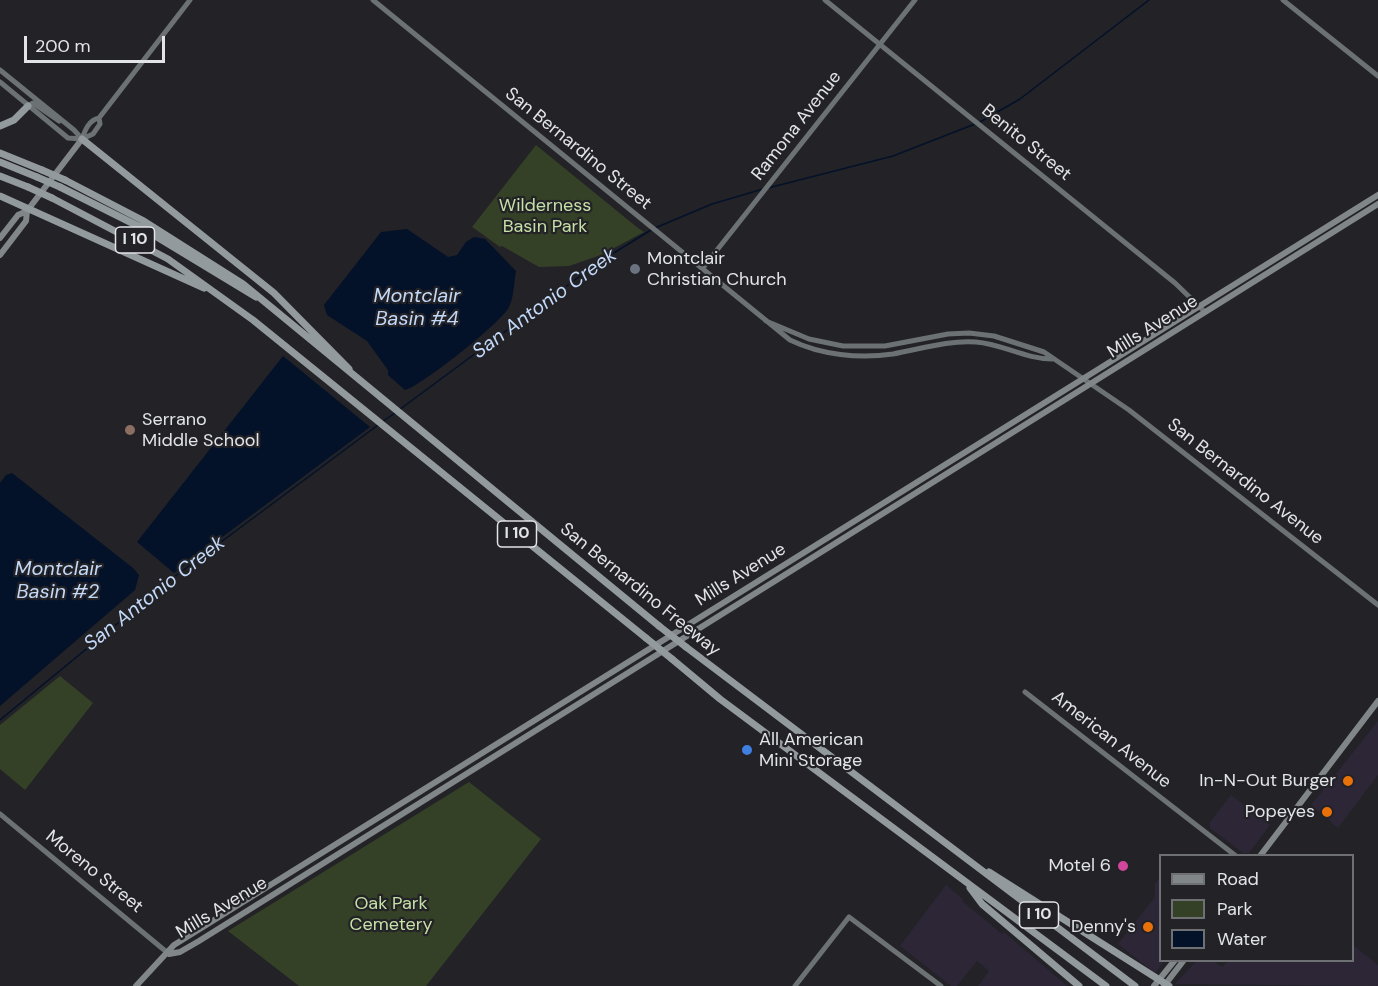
<!DOCTYPE html>
<style>
body{margin:0}
#map{position:relative;width:1378px;height:986px;overflow:hidden;background:#222227;font-family:"DM Sans",sans-serif}
canvas{display:block}
.legend{position:absolute;left:1159px;top:854px;width:195px;height:108px;box-sizing:border-box;background:#222227;border:2px solid #6f7074;margin:0;padding:8px 10px;list-style:none;font-size:18px;color:#e3e4e7}
.legend li{display:flex;align-items:center;gap:12px;height:30px}
.legend b{width:30px;border:2px solid #6f7074}
.scale{position:absolute;left:24px;top:36px;width:141px;height:27px;box-sizing:border-box;border:3px solid #e3e4e7;border-top:0;padding-left:8px;font-size:18px;line-height:21px;white-space:nowrap;color:#e3e4e7;-webkit-text-stroke:4px #222227;paint-order:stroke}
</style>
<div id="map">
<canvas width="1378" height="986"></canvas>
<ul class="legend">
<li><b style="height:8px;background:#818689"></b>Road</li>
<li><b style="height:16px;background:#354127"></b>Park</li>
<li><b style="height:16px;background:#031229"></b>Water</li>
</ul>
<div class="scale">200 m</div>
</div>
<script>
const c = document.querySelector('canvas').getContext('2d');
c.lineJoin = 'round';
function fillPath(path, color) { c.fillStyle = color; c.fill(path, 'evenodd'); }
function trace(path, color, width, dash) { c.strokeStyle = color; c.lineWidth = width; c.lineCap = dash ? 'butt' : 'round'; c.setLineDash(dash || []); c.stroke(path); }
function write(font, color, halo, rows, align = 'center') {
  c.font = font + ' "DM Sans",sans-serif'; c.lineWidth = 4.5; c.setLineDash([]); c.textBaseline = 'middle'; c.strokeStyle = halo; c.fillStyle = color; for (const [text, x, y, turn = 0] of rows) {
    c.save(); c.translate(x, y); c.rotate((+turn || 0) * Math.PI / 180); c.textAlign = isNaN(turn) ? turn : align; if (halo) c.strokeText(text, 0, 0); c.fillText(text, 0, 0); c.restore();
  }
}
const commercial = new Path2D(`
 M1378 721V775L1338 828 1311 805Z
 M1231 795 1270 825 1249 853H1243L1210 828V822Z
 M1160 877V960L1164 961 1155 973 1118 944 1155 897V884Z
 M946 885 963 899 962 901 1002 934 1004 932 1067 986H978L989 971 977 961 957 986H951L900 946Z
 M1353 945 1378 965V986L1175 984 1196 961H1213L1222 967 1228 961 1352 960Z`);
const green = new Path2D(`
 M536 145 638 228 644 232 601 255 569 266 539 267 502 246 500 247 475 229 472 227Z
 M60 676 93 703 25 790 0 769V725Z
 M469 782 541 839 426 986H299L228 931Z`);
const water = new Path2D(`
 M407 229 448 257 457 255 466 242 474 237 485 239 516 271C514 282 514 297 509 307 501 323 421 386 405 390L388 375V370L367 341 327 315 324 305 381 232Z
 M283 356 370 427 174 573 137 542Z
 M12 473 133 568 139 575 135 590 0 706V483L6 475Z`);
const stream = new Path2D(`
 M980 122 1020 99 1149 0
 M768 188 893 156 975 124
 M655 228 712 204 763 189
 M399 410 599 262 651 230
 M382 422 395 413
 M0 720 174 577 378 425`);
const secondary = new Path2D(`
 M373 0 790 340C821 355 859 359 893 354 921 349 948 340 976 342 1002 344 1026 359 1052 359
 M825 0 1175 283 1205 312
 M1283 0 1378 76
 M0 70 74 130 82 139
 M0 82 68 138 82 139
 M28 106 33 103 59 121
 M82 139C85 130 89 120 99 118L190 0
 M82 139 93 134 100 124 99 118
 M702 269 915 0
 M766 321 809 339 843 346H885L948 334 969 333 994 336 1044 352 1129 410 1378 605
 M1025 692 1236 856
 M0 814 169 954
 M795 986 849 917 941 986`);
const primary = new Path2D(`
 M0 238 18 215 27 211 82 139
 M0 255 26 221 27 211
 M1260 856 1378 701
 M169 954 180 952 199 941 1378 204
 M136 986 174 945 1378 195
 M1154 986 1175 960
 M1164 986 1184 960`);
const highway = new Path2D(`
 M0 126 14 120 28 106
 M82 139 274 293 349 369
 M0 153 42 170
 M0 162 37 177
 M0 176 28 187
 M65 180 142 220 243 284 659 626
 M60 187 142 228 256 297
 M0 196 204 288
 M52 198 168 259 253 320 646 638
 M686 647 1135 986
 M672 659 720 699 1106 986
 M989 872 1169 986
 M970 888 982 904 1079 986`);
const highwayBridge = new Path2D(`
 M42 170 65 180
 M37 177 60 187
 M28 187 52 198
 M659 626 686 647
 M646 638 672 659`);
const markers = [
 [635,269,6,"#6b7280"],
 [130,430,6,"#8d6e63"],
 [747,750,6,"#3f7fe0"],
 [1348,781,6,"#e8710a"],
 [1327,812,6,"#e8710a"],
 [1123,866,6,"#d1479c"],
 [1148,927,6,"#e8710a"]
];
const shields = [
 [135,240,39],
 [517,534,39],
 [1039,915,39]
];
const shieldNames = [
 ["I 10",135,240],
 ["I 10",517,534],
 ["I 10",1039,915]
];
const streetNames = [
 ["Ramona Avenue",797,126,-52],
 ["Benito Street",1026,143,39],
 ["San Bernardino Street",578,149,39],
 ["Mills Avenue",1153,327,-32],
 ["San Bernardino Avenue",1245,482,38],
 ["Mills Avenue",741,575,-32],
 ["San Bernardino Freeway",640,590,39],
 ["American Avenue",1111,740,38],
 ["Moreno Street",94,872,39],
 ["Mills Avenue",222,908,-31]
];
const parkNames = [
 ["Wilderness",545,206],
 ["Basin Park",545,227],
 ["Oak Park",391,904],
 ["Cemetery",391,925]
];
const poiNames = [
 ["Montclair",647,259,"left"],
 ["Christian Church",647,280,"left"],
 ["Serrano",142,420,"left"],
 ["Middle School",142,441,"left"],
 ["All American",759,740,"left"],
 ["Mini Storage",759,761,"left"],
 ["In-N-Out Burger",1336,781],
 ["Popeyes",1315,812],
 ["Motel 6",1111,866],
 ["Denny's",1136,927]
];
const waterNames = [
 ["Montclair",417,297],
 ["Basin #4",417,320],
 ["San Antonio Creek",545,304,-36],
 ["Montclair",58,570],
 ["Basin #2",58,593],
 ["San Antonio Creek",155,594,-38]
];
fillPath(commercial, '#2d2636');
fillPath(green, '#354127');
fillPath(water, '#031229');
trace(stream, '#031229', 1.5);
trace(secondary, '#6c7173', 5);
trace(primary, '#818689', 6);
trace(highway, '#939a9e', 7);
trace(highwayBridge, '#939a9e', 7);
for (const [x, y, r, color] of markers) { const dot = new Path2D(); dot.arc(x, y, r, 0, 2 * Math.PI); c.fillStyle = color; c.fill(dot); trace(dot, '#222227', 2); }
for (const [x, y, w] of shields) { const box = new Path2D(); box.roundRect(x - w / 2, y - 13, w, 26, 4.5); c.fillStyle = '#222227'; c.fill(box); trace(box, '#e3e4e7', 1.5); }
write('bold 16px', '#e3e4e7', null, shieldNames);
write('18px', '#e3e4e7', '#222227', streetNames);
write('18px', '#c6e0a6', '#222227', parkNames);
write('18px', '#e3e4e7', '#222227', poiNames, 'right');
write('italic 20px', '#c3d9f8', '#222227', waterNames);
</script>
